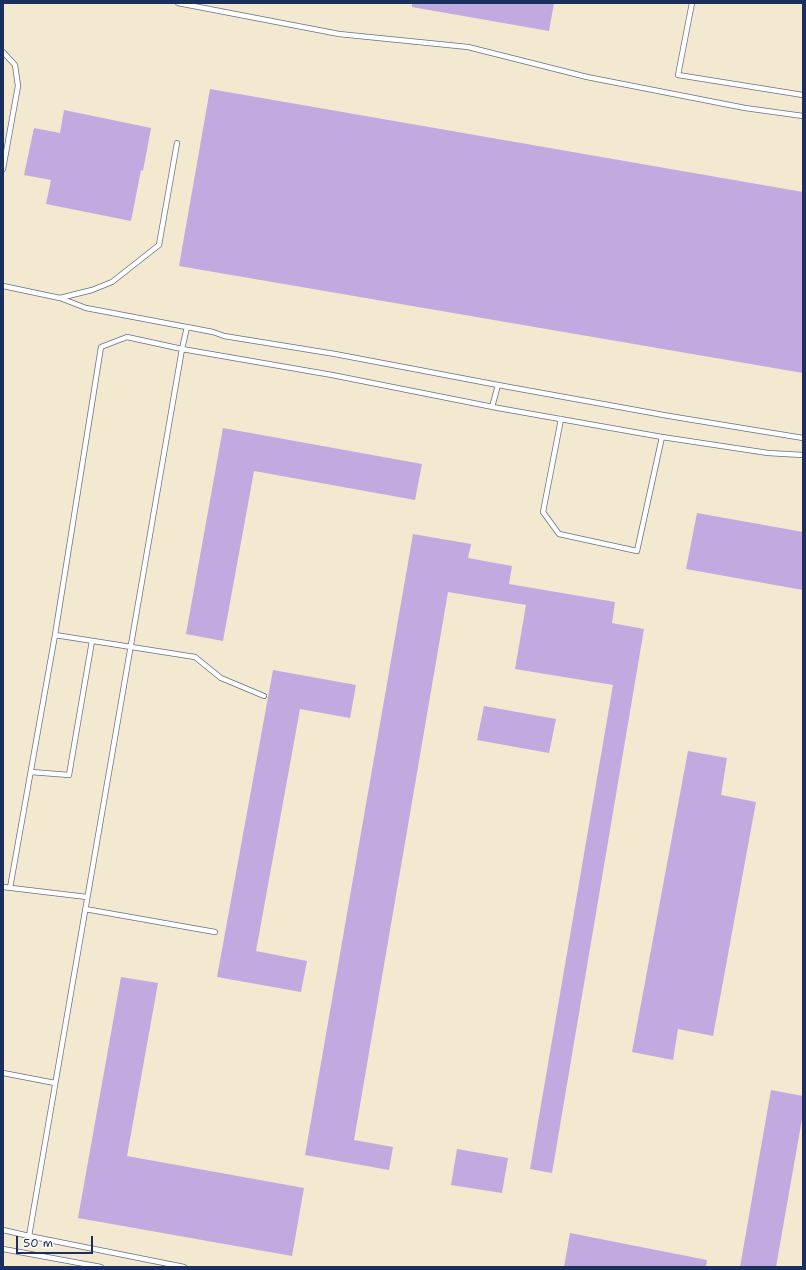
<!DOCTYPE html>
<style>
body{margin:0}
#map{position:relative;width:806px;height:1270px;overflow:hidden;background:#f3e8d0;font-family:"Shantell Sans",sans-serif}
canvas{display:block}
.frame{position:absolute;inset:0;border:4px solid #1b2f5e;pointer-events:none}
.scale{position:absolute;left:16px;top:1236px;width:77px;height:18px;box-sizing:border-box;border:2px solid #1b2f5e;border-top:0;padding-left:5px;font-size:12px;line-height:14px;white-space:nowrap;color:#1b2f5e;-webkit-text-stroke:3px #fdfcf7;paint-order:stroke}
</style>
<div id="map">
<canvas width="806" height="1270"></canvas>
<div class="frame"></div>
<div class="scale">50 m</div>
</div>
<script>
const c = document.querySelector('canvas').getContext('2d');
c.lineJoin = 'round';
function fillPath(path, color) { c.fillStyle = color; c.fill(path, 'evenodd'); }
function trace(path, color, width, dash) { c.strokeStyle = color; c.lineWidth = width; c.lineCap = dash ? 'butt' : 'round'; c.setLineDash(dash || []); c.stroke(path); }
const building = new Path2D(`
 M412 3H554L549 31 412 7Z
 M210 89 803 192V373L179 266Z
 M64 110 151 128 143 171 141 170 131 221 46 204 51 180 24 175 34 128 60 133Z
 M223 428 422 464 415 500 254 471 223 641 186 634Z
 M697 513 803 532V590L686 569Z
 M413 534 471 544 468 558 512 566 509 584 615 602 612 623 644 629 552 1173 530 1169 613 685 515 669 526 605 448 592 354 1140 393 1147 389 1170 305 1155Z
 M273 670 356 685 350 718 300 709 256 951 307 961 301 992 217 977Z
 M484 706 556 719 549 753 477 740Z
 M688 751 727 758 721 795 756 802 713 1036 678 1029 673 1060 632 1052Z
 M121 977 158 983 127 1156 304 1188 292 1256 78 1218Z
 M771 1090 803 1096V1113L776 1267H740Z
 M457 1149 508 1158 502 1193 451 1185Z
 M570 1233 707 1260 706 1267H564Z`);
const lane = new Path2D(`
 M178 3 339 34 468 47 587 77 745 108 803 116
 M692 3 678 75 803 95
 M3 52 15 65 18 86 3 169
 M3 286 60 298 86 308 213 332 224 336 335 354 498 385 669 416 803 438
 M60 298 92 290 112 282 159 245 177 143
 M492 407 498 385
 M561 419 543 512 559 534 637 551 662 437
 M55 635 195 657 221 678 264 696
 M31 772 69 775 92 641
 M3 887 87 897
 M10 888 55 635 101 347 127 337 182 349 332 375 498 408 662 437 768 453 803 455
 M85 909 215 932
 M3 1073 55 1083
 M3 1230 29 1236 184 1267
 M29 1236 182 349 187 327
 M3 1249 101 1267`);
fillPath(building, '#c0aae0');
trace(lane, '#677086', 6);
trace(lane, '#fff', 4.5);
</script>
